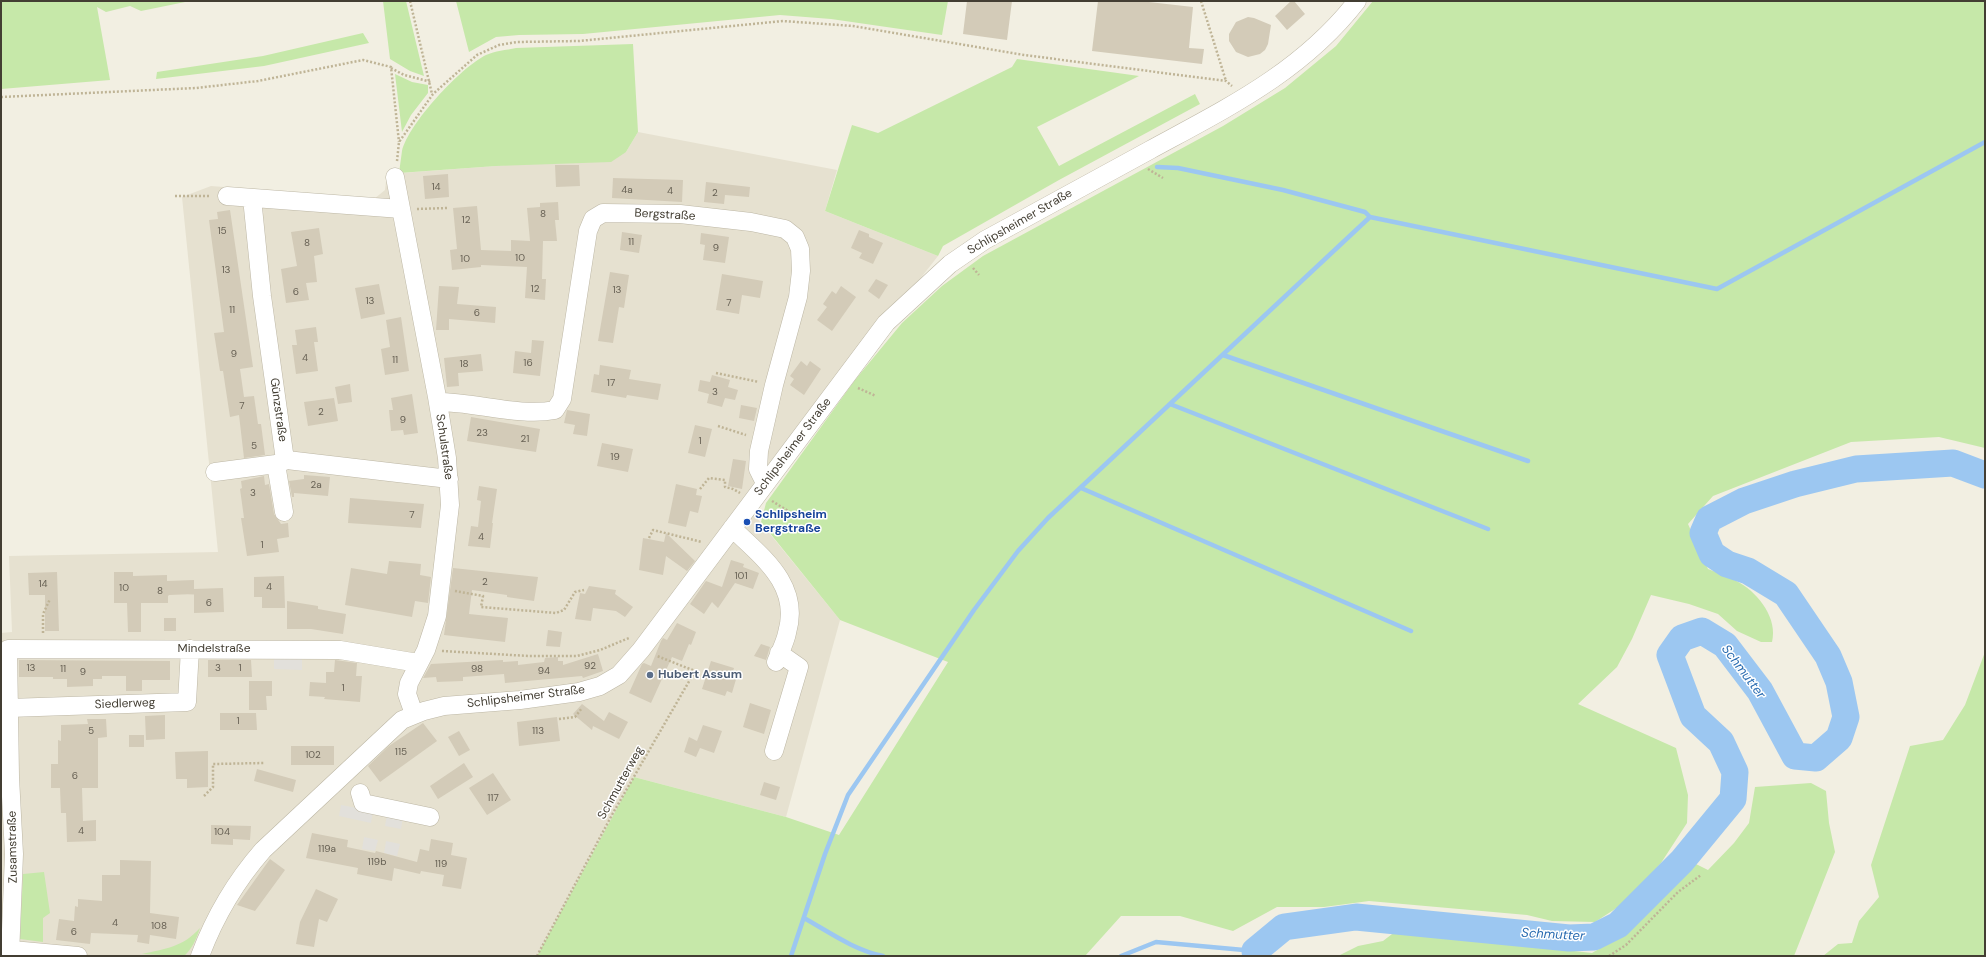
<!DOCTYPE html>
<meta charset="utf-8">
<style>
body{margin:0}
#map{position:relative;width:1986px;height:957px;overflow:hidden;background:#f2efe2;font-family:"DM Sans",sans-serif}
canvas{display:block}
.frame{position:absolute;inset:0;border:2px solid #433e33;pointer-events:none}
</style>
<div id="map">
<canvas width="1986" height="957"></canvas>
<div class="frame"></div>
</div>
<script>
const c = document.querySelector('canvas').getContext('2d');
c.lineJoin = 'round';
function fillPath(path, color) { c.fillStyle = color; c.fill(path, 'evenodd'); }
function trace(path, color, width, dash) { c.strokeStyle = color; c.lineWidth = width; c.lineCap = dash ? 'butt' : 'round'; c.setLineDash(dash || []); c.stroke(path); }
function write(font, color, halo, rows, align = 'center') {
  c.font = font + ' "DM Sans",sans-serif'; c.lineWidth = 3; c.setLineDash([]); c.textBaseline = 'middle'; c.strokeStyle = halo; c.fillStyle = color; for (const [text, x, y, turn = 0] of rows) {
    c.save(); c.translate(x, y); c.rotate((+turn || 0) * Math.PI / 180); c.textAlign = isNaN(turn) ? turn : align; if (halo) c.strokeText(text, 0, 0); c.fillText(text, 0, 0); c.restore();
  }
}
const residential = new Path2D(`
 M638 132 837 170 825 211 938 256 744 502 840 620 786 817 634 777 537 956H1V633L12 632 9 556 218 552 182 197 211 186 374 199 385 190 387 174 496 166 626 152Z`);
const green = new Path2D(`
 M1 1H190L141 11 130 6 106 12 97 7 110 80 1 89Z
 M383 1H406L424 76 410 71 390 59Z
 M456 1H948L942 35 831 19 780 15 583 34 519 35 496 37 469 52Z
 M1373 1H1985V448L1939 437 1851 442 1713 496 1688 524 1708 569C1718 573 1730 577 1740 583 1759 594 1778 619 1772 642H1761L1737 631 1718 614 1689 604 1651 595 1632 639 1617 667 1578 704 1676 748 1688 795 1687 823 1661 863 1629 900 1595 922 1552 921 1527 915 1369 901 1324 907H1277L1233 931 1180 916H1121L1085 956H537L634 777 786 817 839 835 948 662 840 620 761 522 766 503 855 380 902 323 942 286 983 256 1223 126 1285 88 1336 46Z
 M363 33 369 43 264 66 156 79 157 72 263 56Z
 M633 44 638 132 626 152 611 162 496 166 399 173C400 166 401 158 402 151 409 123 460 68 486 55 495 51 506 50 516 48Z
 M1017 59 1139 76 1037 127 1059 166 1195 94 1200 104 1059 180 943 246 938 256 825 211 852 125 878 133 1012 67Z
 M395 74 412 82 428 85V93L411 115 402 132Z
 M1985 652V956H1823L1838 944 1852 943 1859 921 1879 897 1871 865 1910 746 1943 740 1965 705Z
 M1811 783 1826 791 1829 823 1835 852 1794 956H1338L1358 946 1383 941 1396 931 1592 953 1616 939 1696 864 1708 870 1734 843 1749 823 1755 787Z
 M44 872 50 913 43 918V942L20 939 23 874Z
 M200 928C196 939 193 948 184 956L142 954C165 949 183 947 200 928Z`);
const parking = new Path2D(`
 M274 657 302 658V670L274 669Z
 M341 805 373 811 371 823 339 816Z
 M387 814 403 817 401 829 385 826Z
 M364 837 378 840 375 851 362 849Z
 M386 841 400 844 397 856 384 853Z`);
const stream = new Path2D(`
 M1157 167 1178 168 1283 190 1365 212 1370 217
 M1223 355 1528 461
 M1170 404 1488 529
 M1081 488 1411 631
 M804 918C829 932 854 950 883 956
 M791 956 825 854 848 795 974 610 1018 551 1048 518 1370 217 1717 289 1985 142
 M1121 956 1156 942 1255 951`);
const river = new Path2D(`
 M1256 956 1255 951 1284 927 1356 917 1569 938 1594 937 1618 925 1682 861 1733 799 1735 772 1721 742 1693 716 1670 655 1682 638 1702 631 1725 645 1760 691 1795 756 1816 758 1839 738 1846 717 1839 682 1828 656 1786 594 1748 571 1727 564 1712 554 1703 533 1709 519 1744 501 1795 484 1856 469 1953 463 1985 475`);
const building = new Path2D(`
 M967 1H1012L1007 40 963 34Z
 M1098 1H1140L1193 7 1189 48 1204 49 1202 64 1092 51Z
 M1291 1H1294L1305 14 1287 30 1275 16Z
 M1248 17 1254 18 1271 25 1268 44 1265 50 1260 54 1248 57 1236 52 1229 41V34L1236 22Z
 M555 165H579L580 186 556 187Z
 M448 174 449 197 425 199 423 176Z
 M613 178 683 180 682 202 612 198Z
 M706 182 750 187 749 197 725 195 724 204 704 202Z
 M558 202 559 220H555L557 241H543L542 279H546L545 300 525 298 527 267 481 265V267L452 270 450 250 457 249 453 208 477 206 481 250 511 251V240L530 241 527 208 540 207V203Z
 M230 210 253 367 240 369 244 397 254 396 258 424H261L265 455 244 458 239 415 230 417 223 371H220L214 333 224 332 209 220 218 219 217 212Z
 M319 228 323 254 314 256 317 282 306 283 309 300 286 303 281 269 297 266 291 232Z
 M859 230 869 234V237L883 243 873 264 859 258 862 253 851 248Z
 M622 232 642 235 639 253 620 250Z
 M701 233 729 237 725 263 703 260 705 245 700 244Z
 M610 272 629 275 624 308 619 307 613 343 598 341Z
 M722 274 763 281 760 298 742 295 739 314 716 310Z
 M876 279 888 285 879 299 868 291Z
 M379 284 385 314 361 319 355 288Z
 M439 286 459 287 457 304 496 307 495 323 449 319V330H436Z
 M841 286 856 297 832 331 817 320 827 307 823 304 832 291 836 294Z
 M401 317 409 371 385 375 381 349 390 347 386 320Z
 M316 327 318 342H314L318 371 296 374 292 345H297L295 330Z
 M532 340 544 341 540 376 513 373 515 351 531 353Z
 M481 354 483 371 458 373 459 386 447 387 444 358Z
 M801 361 807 366 810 361 821 369 804 395 790 385 794 379 790 376Z
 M600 365 631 370 629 379 661 384 658 400 627 395 626 398 591 392 594 374 599 375Z
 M712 375 730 380 728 387 738 390 735 400 725 398 722 407 707 403 709 394 698 391 700 380 710 382Z
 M350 384 352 402 338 404 335 387Z
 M412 394 418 433 404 435 403 430 391 431 389 410H393L391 398Z
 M334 398 338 421 308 426 304 402Z
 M741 405 757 408 754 421 739 418Z
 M567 410 590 414 587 436 573 434 575 425 564 423Z
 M471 417 540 429 536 452 467 441Z
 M695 425 712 429 705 457 688 453Z
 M602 443 633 449 628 472 597 466Z
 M733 459 746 461 742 489 728 486Z
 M304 475 330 477 328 496 294 493V497H292L289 481 304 479Z
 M264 476 265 485 269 484 274 514 281 524 288 523 289 537 277 539 279 552 247 556 241 518H244L240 489 242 488 241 481Z
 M676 484 697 489 696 495 702 496 698 513 690 511 686 527 668 523Z
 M479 486 497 489 492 523H493L490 548 468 546 471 526 478 527 481 501 477 500Z
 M350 498 424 504 421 528 348 523Z
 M666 533 695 561 687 571 666 556 663 575 639 570 643 538 664 542Z
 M731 560 744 564 743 567 759 573 753 589 735 583 718 608 712 602 704 614 690 604 706 581 722 587Z
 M389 561 421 564 420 575 431 577 428 603 415 601 412 617 345 605 351 568 387 574Z
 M453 568 538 577 534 601 507 597V595L472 590 469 614 508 618 505 642 444 635Z
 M57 572 59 631H45V595H29L28 573Z
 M114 572H133V576L167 575V581L194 580V594L169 595 168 596V603H141V632H128L127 603H114Z
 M284 576 285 608H262V597H254V577Z
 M589 586 616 590 615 594 633 607 625 617 616 611 593 608 591 621 575 619 580 593 585 594Z
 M223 588 224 612 194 613V589Z
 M287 601 318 606V609L346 614 343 634 311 629H287Z
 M164 618H176V631H164Z
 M677 623 696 632 691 645 689 644 682 661 672 657 651 703 629 693 642 664 644 663 651 666 661 641 663 638 667 640Z
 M548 630 562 632 560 647 546 646Z
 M761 644 770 647 766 660 754 656Z
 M598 654 603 671 583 678 582 676 505 683 504 674 463 677V681L437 682 436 677 423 678 431 664 503 660V662L518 661V665L544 662 545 658 558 657V661H563V665Z
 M19 660 170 661V680H142V691H126V676H102V679H93V686L67 687V679H53V677H19Z
 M208 660H251L252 677H208Z
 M335 660 357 663 356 676H362L360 702 324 699 325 697 309 696 310 682 326 683V672H334Z
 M711 661 734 668 732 674 737 676 732 693 727 691 725 696 702 689Z
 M249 681H272V696H266L267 710H249Z
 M750 703 771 710 764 734 743 727Z
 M582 704 604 721 609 712 628 722 619 739 593 726 592 730 573 714Z
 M220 713H256L257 730H220Z
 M165 715V739L146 740 145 716Z
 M557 717 560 741 519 746 517 722Z
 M87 719H106L107 737 98 738V788H82L83 821 96 820V841L67 842 66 813H61L60 788H51V764H58V740L61 741V725L88 724Z
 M423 723 437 741 380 782 368 766 389 746Z
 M703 725 722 731 714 753 700 748 696 757 684 752 689 737 697 741Z
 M459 731 470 750 459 756 448 737Z
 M129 735H144V747H129Z
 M291 746H334V765H291Z
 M208 751V787L187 788V779H176L175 752Z
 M464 763 473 777 438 799 430 786Z
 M257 769 296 780 293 792 254 781Z
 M493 773 511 800 487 815 469 788Z
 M764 782 780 787 776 800 760 795Z
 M211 825 251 826 250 840 233 839V845L211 844Z
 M312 833 348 840 347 847 375 853 376 851 417 862 420 849 429 851 431 839 453 843 451 855 467 858 461 889 442 886 444 875 421 871 420 874 394 868 392 881 357 874 358 868 306 858Z
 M270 859 285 870 255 911 237 905Z
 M120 860 151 861 150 913 179 917 176 939 150 935 149 944 137 942 138 935 91 933 90 944 56 940 59 919 74 921 75 906 78 907V899L102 901V875H120Z
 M316 889 338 899 327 922 319 919 314 947 296 944 300 922Z`);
const path = new Path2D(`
 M410 1 432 94
 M1201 1 1226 81
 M391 68 404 75 431 82
 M1 97 196 88 258 81 363 60 391 67 399 142
 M397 161 399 142 433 94 477 55 499 45 517 42 579 41 783 21 853 26 1024 55 1226 81 1232 86
 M1148 169 1163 178
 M175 196H211
 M417 209 448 208
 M973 268 979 275
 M716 373 759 382
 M858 388 876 396
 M718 426 746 435
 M700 489 709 478 725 480V487L733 489 740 493
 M772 501 793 514
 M649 538 653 530 702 542
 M455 591 483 596 481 607 556 613 564 610 575 592 584 590
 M43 633V614L50 599
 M442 651 529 656H577L600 650 629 638
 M559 719 575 717 582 708
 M204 796 213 787V764L264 763
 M537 956 613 813 695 671 657 656
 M1609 956 1626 945 1678 892 1701 875`);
const minor = new Path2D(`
 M395 177 437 397 447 458 450 505 437 616 426 650 409 683 407 694 414 714
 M227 196 401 209
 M252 198 262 296 284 453 287 460 449 479
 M438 402C475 402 520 417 555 410L562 399 588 231 593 219 603 213 680 214 751 222 785 229 795 237 800 249 801 271 798 297 774 385 759 451 758 469 765 483
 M276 464 284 512
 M215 472 276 464 287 460
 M732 528C762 557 801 585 787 633 785 643 780 652 776 662
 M9 708 187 702 190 649
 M774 751 799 667 779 653
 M360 793 363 803 430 817
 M1 949 78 956
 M10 956 14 854 10 777 8 649 340 650 418 663
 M200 956C215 916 235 882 263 850L402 720 424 711 444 706 520 700 579 692 600 686 619 675 641 650 886 323 950 264 985 240C1040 210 1095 180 1150 150 1227 108 1302 72 1357 1`);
const markers = [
 [747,522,4,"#1a4fb4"],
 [650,675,4,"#5c6f8a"]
];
const numberNames = [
 ["14",436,187],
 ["4a",627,190],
 ["4",670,191],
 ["2",715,193],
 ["8",543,214],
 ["12",466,220],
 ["15",222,231],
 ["11",631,242],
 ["8",307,243],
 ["9",716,248],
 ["10",520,258],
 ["10",465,259],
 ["13",226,270],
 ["12",535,289],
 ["13",617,290],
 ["6",296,292],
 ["13",370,301],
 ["7",729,303],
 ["11",232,310],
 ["6",477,313],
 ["9",234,354],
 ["4",305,358],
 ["11",395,360],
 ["16",528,363],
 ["18",464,364],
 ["17",611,383],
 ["3",715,392],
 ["7",242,406],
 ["2",321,412],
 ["9",403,420],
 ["23",482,433],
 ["21",525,439],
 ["1",700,441],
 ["5",254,446],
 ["19",615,457],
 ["2a",316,485],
 ["3",253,493],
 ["7",412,515],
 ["4",481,537],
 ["1",262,545],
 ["101",741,576],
 ["2",485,582],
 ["14",43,584],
 ["4",269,587],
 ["10",124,588],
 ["8",160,591],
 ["6",209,603],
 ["92",590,666],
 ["13",31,668],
 ["3",218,668],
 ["1",240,668],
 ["11",63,669],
 ["98",477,669],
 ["94",544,671],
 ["9",83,672],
 ["1",343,688],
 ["1",238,721],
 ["5",91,731],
 ["113",538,731],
 ["115",401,752],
 ["102",313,755],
 ["6",75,776],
 ["117",493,798],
 ["4",81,831],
 ["104",222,832],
 ["119a",327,849],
 ["119b",377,862],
 ["119",441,864],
 ["4",115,923],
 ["108",159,926],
 ["6",74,932]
];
const streetNames = [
 ["Bergstraße",665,215,3],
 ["Schlipsheimer Straße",1020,222,-30],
 ["Günzstraße",278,410,82],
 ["Schulstraße",444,447,82],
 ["Schlipsheimer Straße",793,447,-53],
 ["Mindelstraße",214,649],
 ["Schlipsheimer Straße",526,697,-7],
 ["Siedlerweg",125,704,-2],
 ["Schmutterweg",621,783,-61],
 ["Zusamstraße",13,847,-91]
];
const transitNames = [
 ["Schlipsheim",755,515],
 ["Bergstraße",755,529]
];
const serviceNames = [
 ["Hubert Assum",658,675]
];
const waterNames = [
 ["Schmutter",1743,672,53],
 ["Schmutter",1553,935,3]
];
fillPath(residential, '#e6e1d0');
fillPath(green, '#c6e8a9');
fillPath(parking, '#e2e0db');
trace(stream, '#9cc7f1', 4.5);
trace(river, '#9cc7f1', 27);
fillPath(building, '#d3cbb8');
trace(minor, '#bdb7a5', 19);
trace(path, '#bfb496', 2.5, [2, 2]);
trace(minor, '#fff', 18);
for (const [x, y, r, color] of markers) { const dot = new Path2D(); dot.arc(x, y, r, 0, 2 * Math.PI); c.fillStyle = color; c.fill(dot); trace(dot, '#fff', 1.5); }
write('10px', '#676154', null, numberNames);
write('12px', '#433e33', '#fff', streetNames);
write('bold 12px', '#164399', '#fff', transitNames, 'left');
write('bold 12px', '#4e5e75', '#fff', serviceNames, 'left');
write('italic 13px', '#2a6cb1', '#fff', waterNames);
</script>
